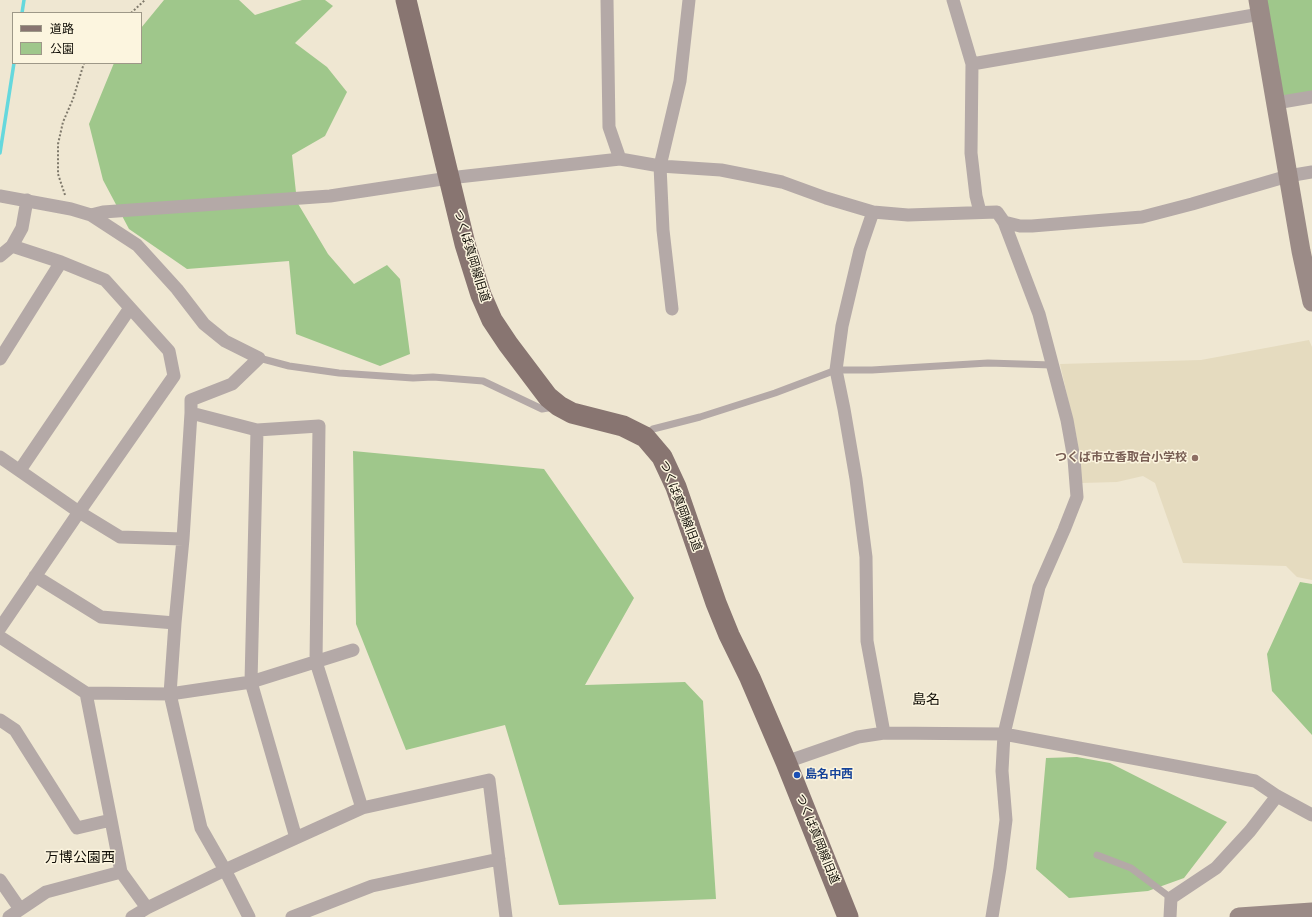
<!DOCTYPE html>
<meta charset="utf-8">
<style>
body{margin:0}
#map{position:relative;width:1312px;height:917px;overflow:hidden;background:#efe7d2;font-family:"DM Sans","Noto Sans JP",sans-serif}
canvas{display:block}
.legend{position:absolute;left:12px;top:12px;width:130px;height:52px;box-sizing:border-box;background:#fcf5df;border:1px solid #9e9888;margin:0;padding:5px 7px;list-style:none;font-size:12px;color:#100d06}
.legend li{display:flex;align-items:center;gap:8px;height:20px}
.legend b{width:20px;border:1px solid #9e9888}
</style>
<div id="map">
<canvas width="1312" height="917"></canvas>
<ul class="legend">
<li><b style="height:5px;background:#887571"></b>道路</li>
<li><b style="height:11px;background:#9fc78b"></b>公園</li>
</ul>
</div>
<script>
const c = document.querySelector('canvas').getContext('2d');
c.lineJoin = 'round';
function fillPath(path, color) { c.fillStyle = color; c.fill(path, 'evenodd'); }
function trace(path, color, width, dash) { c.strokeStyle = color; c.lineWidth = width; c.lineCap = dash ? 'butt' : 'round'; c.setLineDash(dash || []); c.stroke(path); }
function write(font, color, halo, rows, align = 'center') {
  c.font = font + ' "DM Sans","Noto Sans JP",sans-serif'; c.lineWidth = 3; c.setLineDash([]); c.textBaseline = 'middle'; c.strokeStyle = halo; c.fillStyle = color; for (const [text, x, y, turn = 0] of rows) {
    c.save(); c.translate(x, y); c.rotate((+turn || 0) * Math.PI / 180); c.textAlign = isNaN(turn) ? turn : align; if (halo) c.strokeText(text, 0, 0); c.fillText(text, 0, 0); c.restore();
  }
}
const built = new Path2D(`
 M1309 340 1312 347V580L1297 577 1286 566 1183 563 1155 483 1143 476 1117 482 1081 483 1077 439 1060 364 1201 360Z`);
const green = new Path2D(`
 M164 0H239L255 15 302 0H325L333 6 295 43 327 67 347 92 325 136 292 155 297 202 328 254 354 284 387 265 400 279 410 354 380 366 296 334 289 261 187 269 129 229 103 180 89 124 114 63H141V28Z
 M1258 0H1312V97L1276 103Z
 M353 451 544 469 634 598 585 685 685 682 703 701 716 899 559 905 505 725 406 750 356 624Z
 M1300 582 1312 584V735L1272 691 1267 654Z
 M1077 757 1110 763 1227 822 1184 878 1148 891 1069 898 1036 869 1046 758Z`);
const stream = new Path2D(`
 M22 13 24 0
 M0 153 14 63`);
const path = new Path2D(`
 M131 13 145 0
 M65 195 58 174V144L63 122 73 99 84 63`);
const lane = new Path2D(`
 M259 358 289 366 339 373 413 378 433 377 483 381 542 409 554 407
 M646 435 653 429 700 417 775 393 836 370H872L988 363 1052 365
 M1097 855 1131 868 1171 898`);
const street = new Path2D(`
 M607 0 609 127 620 159
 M953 0 972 64 971 153 976 196 980 212
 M972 64 1260 14
 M1276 103 1312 97
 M0 196 71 209 91 215 137 245 177 289 204 324 225 341 259 358 232 384 191 400V413
 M873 212 860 250 842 326 836 370 844 409 856 479 866 557 867 641 884 733
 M91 215 103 212 330 196 449 178 620 159 660 166 721 170 782 182 826 198 873 212 908 215 997 212 1004 222 1020 226H1032L1142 217 1192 204 1288 176 1312 172
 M0 256 12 246 22 228 27 200
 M672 309 663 230 660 166 680 81 689 0
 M0 359 61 262
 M257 430 319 426 316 662 362 808
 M0 457 79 512 120 537 183 539 175 623
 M20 470 130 308
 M183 539 191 413 257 430 251 682 296 838
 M35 576 101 617 175 623 170 694 86 693
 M0 628 79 512 174 376 169 351 105 280 61 262 12 246
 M0 637 86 693 111 820
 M0 720 15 730 77 828 111 820 121 872 147 908
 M786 762 858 737 884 733 1004 734 1255 781 1277 796 1312 815
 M0 880 20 909
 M9 917 46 892 121 872
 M132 917 147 908 225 870 201 828 170 694 251 682 353 650
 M249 917 225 870 362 808 489 780 506 917
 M292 917 372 886 499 859
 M992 917 1000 868 1006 820 1002 771 1004 734 1039 587 1064 530 1077 497 1074 459 1067 420 1039 314 1004 222
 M1170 917 1171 898 1216 868 1250 831 1277 796`);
const secondary = new Path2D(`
 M1258 0 1301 251 1312 302
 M1239 917 1312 912`);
const primary = new Path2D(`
 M406 0 465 244 481 295 492 320 508 344 548 397 559 406 572 413 623 426 645 437 662 457 676 487 716 603 729 635 750 678 786 762 848 917`);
const markers = [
 [1195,458,4,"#8d6e63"],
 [797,775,4,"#1a4fb4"]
];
const streetNames = [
 ["つくば真岡線旧道",471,256,73],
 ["つくば真岡線旧道",680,506,69],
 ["つくば真岡線旧道",817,839,68]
];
const educationNames = [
 ["つくば市立香取台小学校",1187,458]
];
const transitNames = [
 ["島名中西",805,775]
];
const quarterNames = [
 ["島名",926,700],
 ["万博公園西",80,858]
];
fillPath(built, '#e5dbbf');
fillPath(green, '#9fc78b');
trace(stream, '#65d8dd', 3.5);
trace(path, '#7f796b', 2, [2, 2]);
trace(lane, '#b4a9a7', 7);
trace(street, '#b4a9a7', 13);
trace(secondary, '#9b8b87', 19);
trace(primary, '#887571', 21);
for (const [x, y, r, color] of markers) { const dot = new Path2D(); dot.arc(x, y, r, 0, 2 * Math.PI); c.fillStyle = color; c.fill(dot); trace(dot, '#fcf5df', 1.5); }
write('12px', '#100d06', '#fcf5df', streetNames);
write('bold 12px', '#785e54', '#fcf5df', educationNames, 'right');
write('bold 12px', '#164399', '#fcf5df', transitNames, 'left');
write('14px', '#100d06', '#fcf5df', quarterNames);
</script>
